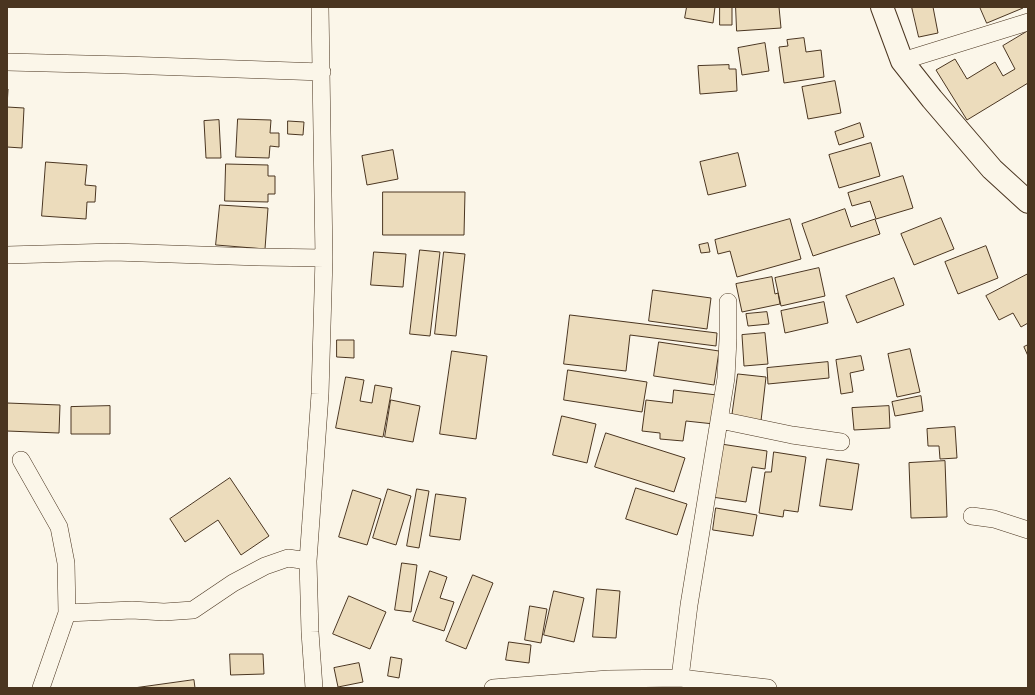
<!DOCTYPE html>
<style>
body{margin:0}
#map{position:relative;width:1035px;height:695px;overflow:hidden;background:#fbf6e9;font-family:"DM Sans",sans-serif}
canvas{display:block}
.frame{position:absolute;inset:0;border:8px solid #4a3520;pointer-events:none}
</style>
<div id="map">
<canvas width="1035" height="695"></canvas>
<div class="frame"></div>
</div>
<script>
const c = document.querySelector('canvas').getContext('2d');
c.lineJoin = 'round';
function fillPath(path, color) { c.fillStyle = color; c.fill(path, 'evenodd'); }
function trace(path, color, width, dash) { c.strokeStyle = color; c.lineWidth = width; c.lineCap = dash ? 'butt' : 'round'; c.setLineDash(dash || []); c.stroke(path); }
const building = new Path2D(`
 M687 7H715L713 23 685 18Z
 M720 7H732V25H720Z
 M736 7H779L781 28 737 31Z
 M912 7H933L938 33 919 37Z
 M980 7H1022L1023 8 987 23Z
 M1028 31V83L967 120 936 70 955 59 967 79 995 62 1003 76 1015 69 1003 46Z
 M804 38 806 52 821 50 824 77 784 83 779 47 788 46 787 40Z
 M765 43 769 71 742 75 738 48Z
 M729 65V69H736L737 91 700 94 698 66Z
 M835 81 841 113 808 119 802 87Z
 M7 89H8L7 107 24 108 22 148 7 147Z
 M238 119 271 120 270 133H279V147L270 146 269 158 236 157Z
 M219 120 221 158H206L204 121Z
 M288 121 304 122 303 135 288 134Z
 M860 123 864 137 839 145 835 132Z
 M871 143 880 176 839 188 829 155Z
 M393 150 398 179 367 185 362 156Z
 M738 153 746 186 708 195 700 162Z
 M46 162 87 165 85 185 96 186 95 202H87L86 219 42 216Z
 M226 164 268 165V176H275V194H268V202L225 201Z
 M903 176 913 208 876 219 870 201 852 206 848 193Z
 M383 192H465L464 235H383Z
 M220 205 268 208 265 249 216 245Z
 M845 209 851 227 875 219 880 234 813 256 802 224Z
 M941 218 954 249 914 265 901 234Z
 M790 219 801 259 737 277 730 251 718 254 715 240Z
 M708 243 710 252 701 253 699 245Z
 M986 246 998 278 958 294 945 262Z
 M420 250 440 252 430 336 410 334Z
 M374 252 406 254 403 287 371 285Z
 M444 252 465 254 456 336 435 334Z
 M819 268 825 296 781 306 775 278Z
 M1028 274V323L1021 327 1013 313 999 320 986 296Z
 M772 277 775 294 778 293 780 304 742 312 736 284Z
 M894 278 904 305 857 323 846 296Z
 M653 290 711 298 707 329 649 321Z
 M824 302 828 323 785 333 781 311Z
 M767 312 769 324 748 326 746 314Z
 M570 315 717 333 716 346 630 335 626 371 564 364Z
 M765 333 768 364 744 366 742 335Z
 M337 340H354V358L337 357Z
 M659 342 719 351 714 385 654 376Z
 M1028 345V356L1024 347Z
 M910 349 920 392 897 397 888 354Z
 M452 351 487 356 476 439 440 434Z
 M861 356 864 370 850 373 853 392 841 394 836 360Z
 M828 362 829 378 768 384 767 368Z
 M568 370 647 382 642 412 564 400Z
 M738 374 766 377 761 421 732 417Z
 M346 377 364 380 360 401 372 403 375 385 392 388 383 437 336 428Z
 M674 390 717 395 714 424 686 421 683 441 660 439V433L642 431 646 400 672 403Z
 M921 396 923 411 895 416 892 402Z
 M391 400 420 406 413 442 385 437Z
 M7 403 60 405 59 433 7 431Z
 M110 406V434H71V407Z
 M889 406 890 428 854 430 852 408Z
 M562 416 596 424 587 463 553 455Z
 M955 427 957 458 940 459 939 446H928L927 429Z
 M606 433 685 458 674 492 595 467Z
 M721 444 767 451 765 469 752 467 746 502 712 497Z
 M774 452 806 457 798 512 784 510 783 517 759 513 765 472H771Z
 M827 459 859 464 852 510 820 506Z
 M945 461 947 517 911 518 909 463Z
 M230 478 269 536 241 555 218 520 185 542 170 519Z
 M636 488 687 504 677 535 626 519Z
 M388 489 411 496 396 545 373 538Z
 M417 489 429 491 419 548 407 546Z
 M353 490 381 499 367 545 339 537Z
 M436 494 466 498 460 540 430 536Z
 M716 508 757 515 753 536 713 530Z
 M402 563 417 565 411 612 395 610Z
 M430 571 447 577 440 598 454 602 444 631 413 621Z
 M473 575 493 583 466 649 446 641Z
 M597 589 620 591 616 638 593 637Z
 M554 591 584 598 574 642 544 635Z
 M349 596 386 612 370 649 333 634Z
 M530 606 547 609 541 643 525 640Z
 M509 642 531 645 529 663 506 660Z
 M230 654H263L264 674 231 675Z
 M391 657 402 659 399 678 388 676Z
 M359 663 363 682 338 687 334 668Z
 M194 680 195 688H134Z`);
const street = new Path2D(`
 M902 61 1028 22
 M7 62 125 65 322 72
 M7 255 114 252 259 257 324 258
 M720 420 792 435 841 442
 M21 460 59 527 66 563 67 613 41 688
 M972 516 994 519 1028 530
 M67 613 132 610 164 612 193 610 233 583 265 566 288 558 308 561
 M680 678 689 605 726 378 728 339V302
 M314 688 310 632 308 561 320 394 324 258 320 7
 M493 688 608 679 680 678 768 688`);
const secondary = new Path2D(`
 M882 7 902 61 932 99 992 169 1028 202`);
fillPath(building, '#ecdcbc');
trace(building, '#4a3520', 1);
trace(street, '#4a3520', 18);
trace(secondary, '#4a3520', 24);
trace(street, '#fbf6e9', 17);
trace(secondary, '#fbf6e9', 22);
</script>
